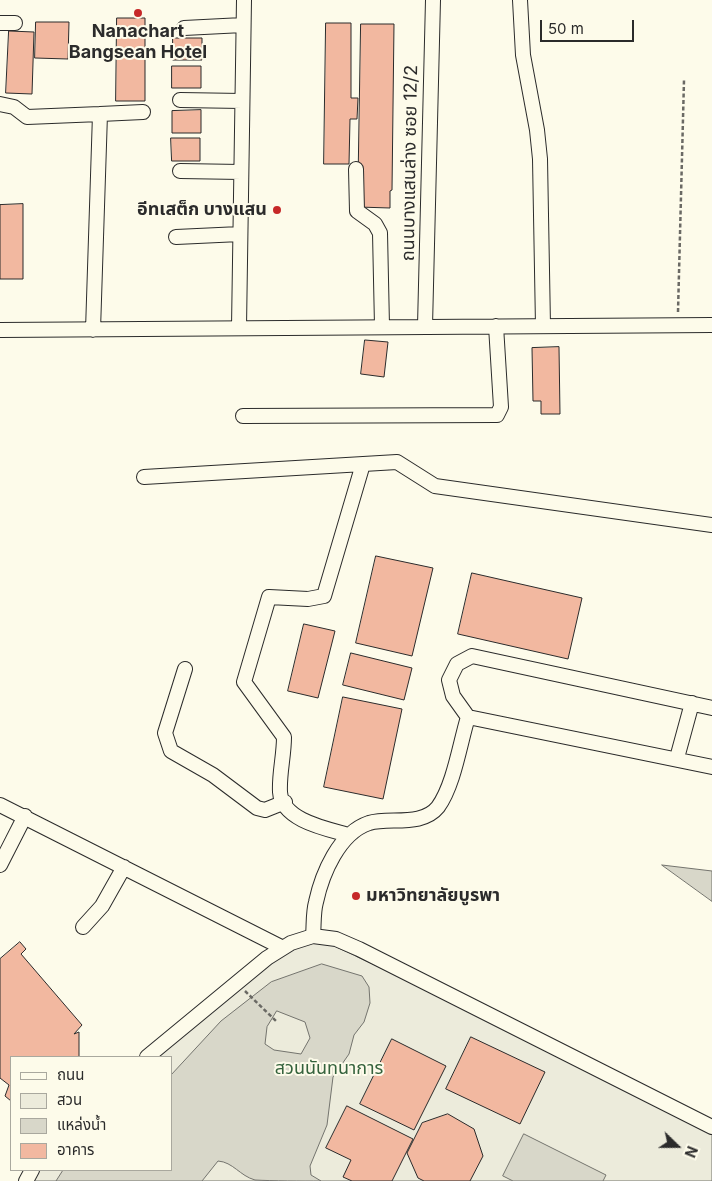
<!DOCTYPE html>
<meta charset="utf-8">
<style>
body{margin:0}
#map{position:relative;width:712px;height:1181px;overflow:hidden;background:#fdfbea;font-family:Inter,"Noto Sans Thai",sans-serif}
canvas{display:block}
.legend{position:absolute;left:10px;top:1056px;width:162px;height:115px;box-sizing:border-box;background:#fdfbea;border:1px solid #a9a89e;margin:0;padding:6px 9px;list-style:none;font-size:15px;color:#2b2b2b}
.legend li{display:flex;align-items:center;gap:10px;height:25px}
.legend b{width:25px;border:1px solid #a9a89e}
.north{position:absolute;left:652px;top:1121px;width:50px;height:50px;-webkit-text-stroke:4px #fdfbea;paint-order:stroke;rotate:112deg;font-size:14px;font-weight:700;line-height:20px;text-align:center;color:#2b2b2b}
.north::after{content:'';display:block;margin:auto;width:18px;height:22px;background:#2b2b2b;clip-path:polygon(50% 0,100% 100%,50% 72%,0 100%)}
.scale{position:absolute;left:540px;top:20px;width:94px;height:22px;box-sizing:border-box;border:2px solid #2b2b2b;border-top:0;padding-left:6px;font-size:15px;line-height:18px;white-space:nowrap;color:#2b2b2b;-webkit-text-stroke:4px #fdfbea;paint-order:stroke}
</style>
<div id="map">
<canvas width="712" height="1181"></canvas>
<ul class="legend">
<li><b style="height:6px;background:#fdfbea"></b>ถนน</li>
<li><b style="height:14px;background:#ecebdb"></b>สวน</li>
<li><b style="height:14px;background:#d8d7c9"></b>แหล่งน้ำ</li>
<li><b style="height:14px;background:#f2b8a0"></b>อาคาร</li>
</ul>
<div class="north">N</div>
<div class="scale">50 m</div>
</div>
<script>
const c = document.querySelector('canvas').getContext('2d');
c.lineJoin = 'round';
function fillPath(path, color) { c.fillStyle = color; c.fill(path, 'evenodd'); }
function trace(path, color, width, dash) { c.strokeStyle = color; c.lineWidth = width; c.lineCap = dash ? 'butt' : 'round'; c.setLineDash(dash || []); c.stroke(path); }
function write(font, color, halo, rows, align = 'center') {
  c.font = font + ' Inter,"Noto Sans Thai",sans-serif'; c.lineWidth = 4; c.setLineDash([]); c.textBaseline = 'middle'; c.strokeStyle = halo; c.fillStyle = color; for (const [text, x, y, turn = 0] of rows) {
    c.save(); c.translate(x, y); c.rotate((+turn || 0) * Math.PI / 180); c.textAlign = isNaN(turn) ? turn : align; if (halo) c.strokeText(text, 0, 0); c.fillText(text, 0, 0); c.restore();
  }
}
const green = new Path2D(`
 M313 936 611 1076 712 1126V1181H26L34 1170H171V1057H147L267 958Z`);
const water = new Path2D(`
 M662 865 712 871V901Z
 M322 964 362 976 369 987 370 1003 364 1022 354 1035 349 1054 333 1077 327 1125 310 1166 311 1175 321 1181C302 1181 272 1181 255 1180 240 1176 233 1162 218 1161L202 1181H56L63 1170H171V1075L221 1021 271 982ZM277 1011 305 1022 310 1038 301 1054 274 1050 265 1044 267 1027Z
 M524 1134 606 1175 603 1181H513L503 1176Z`);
const building = new Path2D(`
 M117 18H145V101H116Z
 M36 22H69L68 59 35 58Z
 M326 23H351V98H358L357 119H350L349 164H324Z
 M361 24H394L392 190 390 191V208L358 207Z
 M9 31 34 32 32 94 6 93Z
 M173 38H202V60H173Z
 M172 66H201V88H172Z
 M201 110V133H172V111Z
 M171 138H200V161H172Z
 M23 204V279H0V205Z
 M365 340 388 342 384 377 361 374Z
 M559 347 560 414H541V401H533L532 348Z
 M376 556 433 568 412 656 356 643Z
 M472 573 582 598 568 659 458 634Z
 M304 624 335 631 318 698 288 691Z
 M351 653 412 668 404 700 343 685Z
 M343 697 402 709 383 799 324 787Z
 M20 942 26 949 21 954 82 1025 74 1034 79 1032V1057H11V1101L5 1096 9 1085 0 1078V959Z
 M471 1037 545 1072 520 1124 446 1089Z
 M392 1039 446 1066 414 1130 360 1104Z
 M347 1106 413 1139 392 1181H352L343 1177 351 1160 326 1148Z
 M448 1114 474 1129 483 1156 470 1181H424L418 1178 407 1153 422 1123Z`);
const path = new Path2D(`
 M678 312 684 80
 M245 991 276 1021`);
const minor = new Path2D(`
 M520 0 523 55 537 130 540 159 543 326
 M0 23H15
 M184 28 243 25
 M180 100 242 101
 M0 104 14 107 27 117 100 114
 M356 169 357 211 375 224 380 233 382 326
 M180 171 241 172
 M176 237 240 234
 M425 326 433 0
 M239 327 244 0
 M0 330 712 325
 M93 330 100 114 143 112
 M243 416 497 415 501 407 496 326
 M144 477 397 462 435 486 712 525
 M185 669 165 733 171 751 213 775 257 808 265 810 285 802
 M712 708 472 656 457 664 449 680 453 696 468 717 712 767
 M677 758 692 703
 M0 805 283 948
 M349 835C328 829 282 821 280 792 279 774 284 756 284 737L244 682 269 597 308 599 324 596 363 464
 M0 865 25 816
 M83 927 102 906 124 867
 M313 936C314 925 313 913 316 902 322 874 339 833 369 823 390 817 422 827 438 807 454 785 460 743 468 717
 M147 1057 267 958 291 943 313 936 336 939 359 949 712 1127
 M26 1181 32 1170`);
const markers = [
 [138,13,5,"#c62828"],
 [277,210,5,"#c62828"],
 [356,896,5,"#c62828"]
];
const poiNames = [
 ["Nanachart",138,32],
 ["Bangsean Hotel",138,53],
 ["อีทเสต็ก บางแสน",267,210,"right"],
 ["มหาวิทยาลัยบูรพา",366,896,"left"]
];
const streetNames = [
 ["ถนนบางแสนล่าง ซอย 12/2",410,163,-89]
];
const parkNames = [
 ["สวนนันทนาการ",329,1069]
];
fillPath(green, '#ecebdb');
trace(green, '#74746e', 1);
fillPath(water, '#d8d7c9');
trace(water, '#74746e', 1);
fillPath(building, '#f2b8a0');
trace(building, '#2b2b2b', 1);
trace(minor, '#2b2b2b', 16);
trace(path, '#6a6964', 2.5, [4, 2.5]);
trace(minor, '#fdfbea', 14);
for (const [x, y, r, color] of markers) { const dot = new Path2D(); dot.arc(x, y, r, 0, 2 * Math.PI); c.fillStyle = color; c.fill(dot); trace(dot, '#fdfbea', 2); }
write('bold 18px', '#2b2b2b', '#fdfbea', poiNames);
write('18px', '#2b2b2b', '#fdfbea', streetNames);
write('18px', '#34623c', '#fdfbea', parkNames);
</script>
